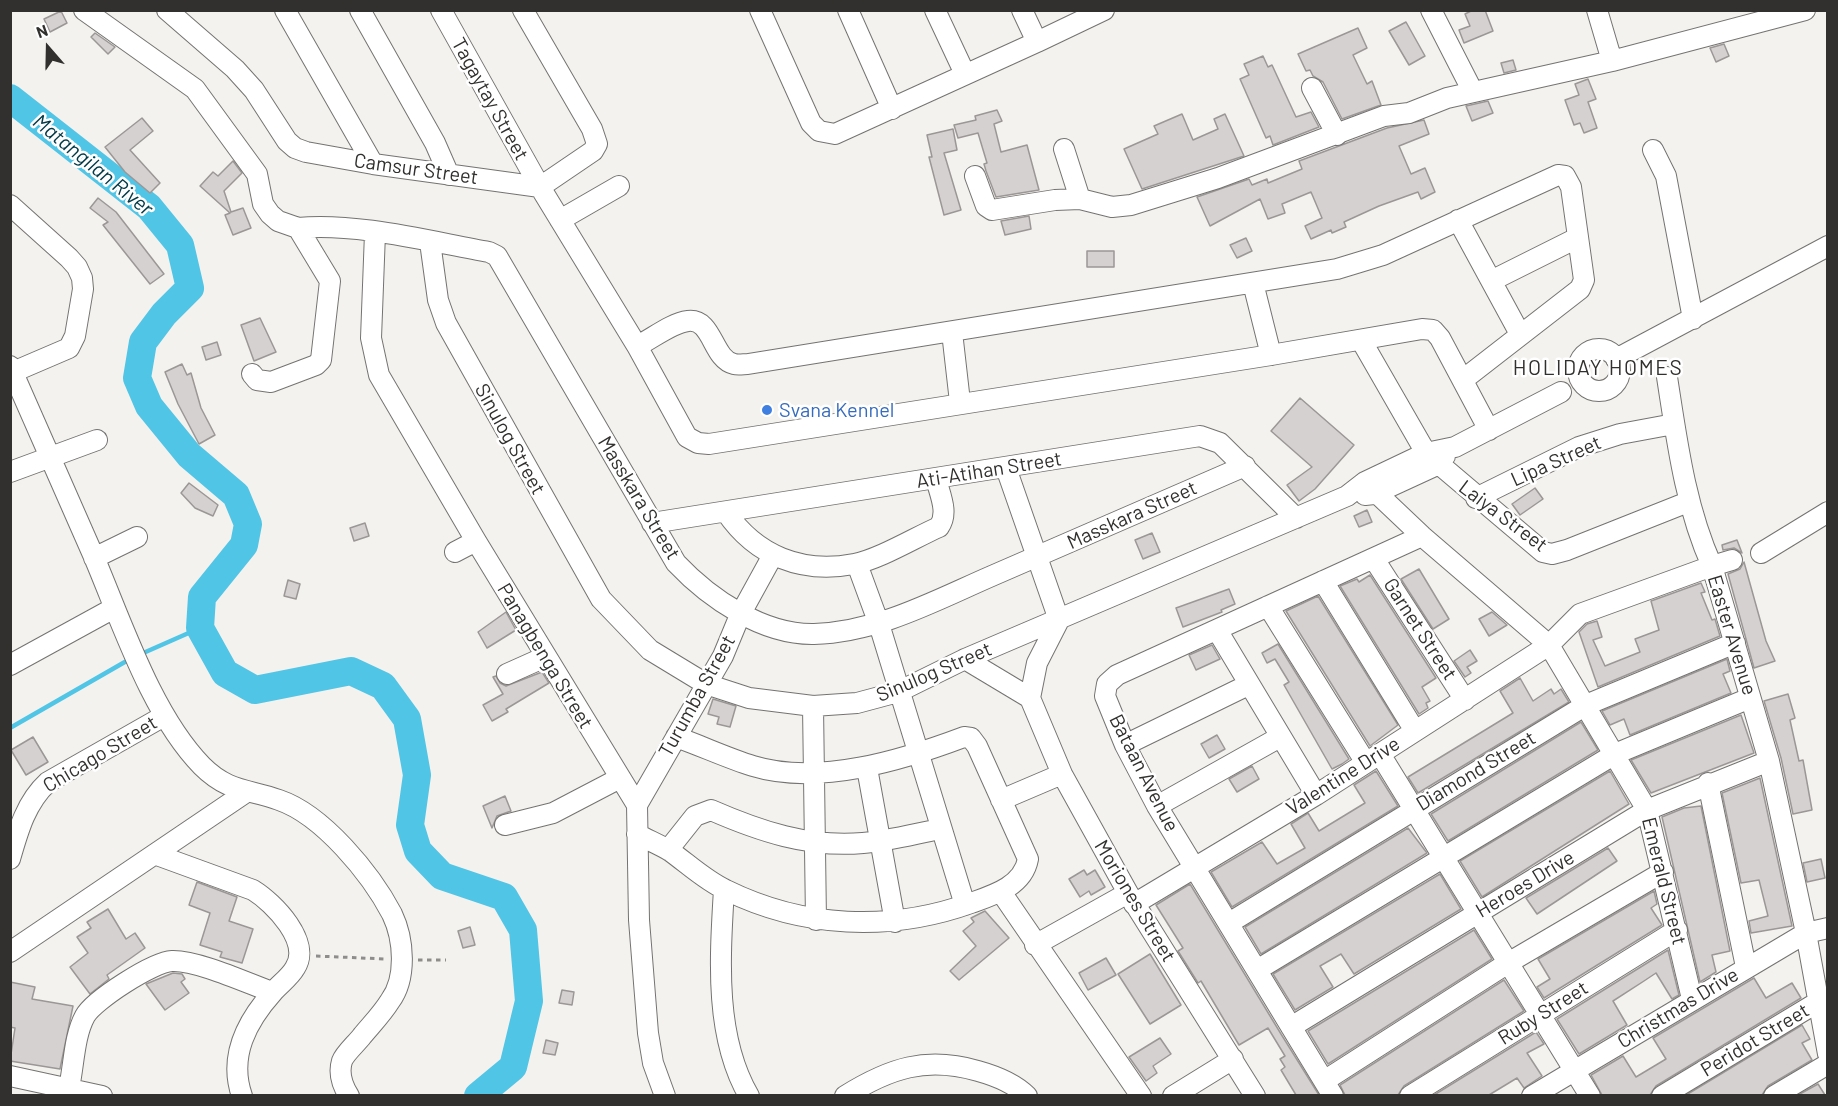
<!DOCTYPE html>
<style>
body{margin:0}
#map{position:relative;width:1838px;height:1106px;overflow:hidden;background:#f4f2ef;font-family:Barlow,sans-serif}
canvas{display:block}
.frame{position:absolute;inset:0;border:12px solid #31302f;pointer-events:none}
.north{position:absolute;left:18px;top:18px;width:60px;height:60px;-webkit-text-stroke:4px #fff;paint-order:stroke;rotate:340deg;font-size:16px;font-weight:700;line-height:24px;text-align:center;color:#31302f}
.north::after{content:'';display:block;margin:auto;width:21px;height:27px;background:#31302f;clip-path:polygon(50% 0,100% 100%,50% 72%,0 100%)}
</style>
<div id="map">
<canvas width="1838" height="1106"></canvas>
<div class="frame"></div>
<div class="north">N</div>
</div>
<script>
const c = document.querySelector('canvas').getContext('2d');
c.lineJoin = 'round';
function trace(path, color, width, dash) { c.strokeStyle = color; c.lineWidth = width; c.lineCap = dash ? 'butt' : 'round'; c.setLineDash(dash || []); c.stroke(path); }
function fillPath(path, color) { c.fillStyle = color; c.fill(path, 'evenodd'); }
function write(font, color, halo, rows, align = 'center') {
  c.font = font + ' Barlow,sans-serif'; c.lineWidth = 5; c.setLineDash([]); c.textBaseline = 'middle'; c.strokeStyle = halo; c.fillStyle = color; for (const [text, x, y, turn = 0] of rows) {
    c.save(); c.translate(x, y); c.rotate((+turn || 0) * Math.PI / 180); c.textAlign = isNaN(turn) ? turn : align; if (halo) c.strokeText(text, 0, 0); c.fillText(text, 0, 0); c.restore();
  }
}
const stream = new Path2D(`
 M141 654 200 628
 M10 728 130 659`);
const river = new Path2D(`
 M10 98 149 207 180 245 190 288 164 314 143 342 137 378 149 406 189 455 236 495 248 524 244 545 202 597 200 628 225 673 255 690 351 671 383 686 407 719 417 775 410 825 418 851 442 876 504 897 523 930 529 1001 513 1067 478 1096`);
const building = new Path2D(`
 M1473 10H1485L1493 31 1464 43 1459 30 1470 26 1465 14Z
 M61 11 67 23 50 32 44 19Z
 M1406 22 1425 56 1409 65 1389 31Z
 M1358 28 1367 48 1353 55 1367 84 1372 81 1381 105 1342 119 1323 82 1313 76 1310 70 1306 71 1298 54Z
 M95 33 115 47 108 54 91 37Z
 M1724 44 1729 56 1716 62 1710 48Z
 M1263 56 1268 67 1272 65 1296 117 1311 112 1319 127 1273 145 1270 136 1266 138 1240 79 1249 75 1244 64Z
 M1513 60 1516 70 1504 73 1501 63Z
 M1588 79 1596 99 1588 102 1597 128 1584 133 1580 123 1574 125 1565 100 1579 95 1575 84Z
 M1488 101 1493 113 1472 121 1466 106Z
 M997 110 1002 121 994 124 1001 152 1027 145 1039 190 996 197 986 171 984 164 987 163 978 133 958 138 954 125 976 120 975 116Z
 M1182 114 1193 140 1218 129 1214 119 1225 114 1244 156 1142 189 1124 149 1158 134 1154 126Z
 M142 118 153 131 130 150 160 183 150 193 125 172 105 147Z
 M1424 120 1429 134 1399 146 1411 174 1425 168 1435 192 1421 199 1418 192 1379 206 1344 222 1346 227 1332 233 1331 230 1311 239 1305 226 1322 218 1311 192 1282 204 1285 213 1268 219 1260 199 1210 226 1197 197 1249 179 1252 185 1267 179 1268 183 1302 169 1299 161 1387 128Z
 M953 129 957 150 944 153 961 210 944 215 929 157H932L927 135Z
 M233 161 242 173 224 191 231 212 243 208 251 228 233 235 225 215 230 213 200 186 213 172 218 176Z
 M98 198 116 212 164 274 150 284 103 225 108 222 90 208Z
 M1029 216 1031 229 1005 235 1001 221Z
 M1246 238 1252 251 1237 258 1230 245Z
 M1087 251H1114V267H1087Z
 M260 318 276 352 254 361 241 325Z
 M217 342 221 355 206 360 202 347Z
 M182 364 187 375 191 373 201 408 215 435 199 444 178 404 165 372Z
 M1300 398 1354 445 1315 489 1299 501 1287 485 1312 467 1271 431Z
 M189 483 218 505 213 516 195 508 181 493Z
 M1535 488 1543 499 1520 515 1512 504Z
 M1367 510 1372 522 1359 527 1354 516Z
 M365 523 369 536 354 541 350 528Z
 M1152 533 1160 552 1143 559 1135 540Z
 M1737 540 1742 553 1734 548 1723 550 1722 545Z
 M1744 562 1766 641 1775 661 1754 668 1728 574 1740 569Z
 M1419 569 1449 619 1433 629 1401 579Z
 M1370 575 1436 678 1422 687 1430 701 1426 703 1428 708 1419 714 1340 586 1357 579 1359 582Z
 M288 580 300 584 296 599 284 596Z
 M1701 583 1705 592 1701 593 1712 620 1715 619 1720 636 1598 687 1579 632 1587 624 1597 621 1602 637 1593 640 1605 666 1640 652 1635 639 1659 630 1651 601Z
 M1229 589 1235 604 1221 610 1222 612 1183 627 1176 608Z
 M1318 596 1398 725 1370 746 1286 611Z
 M506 612 516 630 487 648 478 632Z
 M1492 612 1507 625 1489 636 1479 619Z
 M1278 644 1349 759 1342 764 1332 769 1284 685 1289 682 1275 659 1267 663 1262 653Z
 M1212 645 1220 659 1196 670 1189 655Z
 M1470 650 1477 661 1467 667 1471 673 1465 677 1454 661Z
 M1727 659 1730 671 1723 674 1731 693 1630 735 1624 719 1610 725 1602 711Z
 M542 672 549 683 506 709 508 712 492 721 483 705 503 694 493 677 496 676 500 683 506 686Z
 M1520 678 1533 701 1551 689 1554 694 1561 689 1569 702 1418 793 1408 777 1513 713 1500 691Z
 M1788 694 1795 718 1790 720 1799 761 1803 760 1812 810 1793 814 1781 758 1764 701Z
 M713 699 736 706 730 727 717 724 719 717 708 714Z
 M1741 715 1754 753 1651 793 1631 760Z
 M1581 722 1598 750 1448 841 1431 814Z
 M1217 735 1225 749 1209 758 1201 744Z
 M33 737 48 762 26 775 11 750Z
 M1252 766 1259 779 1237 792 1229 779Z
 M1376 771 1398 806 1232 907 1211 872 1262 842 1277 864 1305 848 1291 824 1308 813 1319 831 1365 803 1354 785Z
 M1610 771 1629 804 1482 897 1460 861Z
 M1760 778 1792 926 1751 933 1749 921 1768 916 1759 880 1741 883 1722 793Z
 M505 796 511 811 497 816 492 828 483 806Z
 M1701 806 1730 951 1712 955 1716 972 1700 982 1662 817 1684 808Z
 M1408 828 1427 853 1261 954 1245 927Z
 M1608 848 1617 861 1537 914 1526 898Z
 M1821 859 1825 878 1807 882 1803 863Z
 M1084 870 1087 875 1095 870 1105 887 1091 895 1089 891 1080 897 1069 879Z
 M1440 874 1461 909 1354 974 1341 954 1320 966 1333 987 1295 1010 1273 974Z
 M197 882 237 897 229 921 253 929 242 963 220 957 222 952 200 945 210 913 189 905Z
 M1190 884 1281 1034 1319 1095H1296L1281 1070 1285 1067 1280 1059 1285 1056 1268 1028 1239 1045 1201 981 1198 983 1178 951 1183 948 1156 905Z
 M1654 891 1657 904 1651 908 1662 925 1544 998 1537 987 1550 979 1538 959Z
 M108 909 126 939 135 933 145 948 107 975 109 979 90 994 70 967 88 953 77 937 91 928 87 922Z
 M985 911 1009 938 959 980 950 971 976 946 963 931 974 922 971 918Z
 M470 927 475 945 463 948 458 931Z
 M1474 930 1492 959 1328 1064 1308 1031Z
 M1668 950 1679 995 1672 999 1656 973 1644 981 1613 1001 1627 1025 1579 1054 1557 1019Z
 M1150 954 1181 1005 1150 1024 1118 974Z
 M1106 958 1116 975 1088 990 1079 973Z
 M173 973 182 974 185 979 181 982 189 993 165 1010 146 984Z
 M1754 978 1766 998 1792 983 1801 998 1656 1086 1650 1095H1602L1591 1075 1623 1056 1636 1077 1666 1059 1653 1038Z
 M1504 980 1524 1011 1404 1086 1398 1095H1345L1340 1085Z
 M10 982 35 987 32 999 73 1006 60 1069 10 1061 15 1028 10 1027Z
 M562 990 574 992 572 1005 559 1003Z
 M1802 1025 1810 1039 1802 1043 1812 1060 1768 1086 1762 1095H1686Z
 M1536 1032 1544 1044 1527 1053 1542 1076 1524 1088 1517 1078 1489 1095H1434Z
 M1160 1038 1171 1054 1153 1066 1157 1073 1146 1081 1129 1057Z
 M546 1040 558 1043 555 1055 543 1053Z
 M1818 1084 1825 1095H1798Z`);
const path = new Path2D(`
 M316 956 385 959
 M418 960H446`);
const minor = new Path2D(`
 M84 10 195 89 257 174 263 204 270 214 278 221 298 228 330 281 321 360 316 365 271 382 257 380 252 374
 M167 10 235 69 254 90 287 141 295 148 306 152 373 164 540 187 637 346 687 437 698 443 709 444 1271 355 1422 329 1433 330 1440 338 1489 430
 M285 10 373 164
 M360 10 435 143 449 175
 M441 10 540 187 593 151 597 144 592 129 523 10
 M760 10 811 123 819 131 835 134 1037 42
 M848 10 892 109
 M935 10 965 74
 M1022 10 1037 42 1104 10
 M1431 10 1473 92
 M1597 10 1612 61
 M1312 88 1337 135
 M1064 149 1080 199
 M1653 150 1666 176 1693 319
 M975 176 986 206 992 210 1055 200 1080 199 1112 207 1131 205 1218 178 1384 116 1409 113 1447 98 1612 61 1805 10
 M10 205 69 258 77 267 82 278 83 289 75 336 69 348 13 372
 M560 220 619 186
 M1458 220 1520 334
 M298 228C355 222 432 242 489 252L497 256 676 563C710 599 763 635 814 634 879 632 936 600 994 575 1078 539 1161 502 1245 466
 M375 233 371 338 379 375 476 541 637 805 639 920 648 1033 653 1063 665 1096
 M430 242 438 300 446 323 601 599 650 650 706 684 749 698 813 706 857 703 898 692 965 659 1347 496 1365 482 1426 453 1455 447 1561 392
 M1493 280 1577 238
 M1253 283 1271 355
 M952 332 960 402
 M1361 340 1426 453 1543 552 1552 554 1567 550 1688 502
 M637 346C652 339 671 323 688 321 713 318 712 359 734 364 738 365 744 364 748 364L1337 269 1383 255 1558 175 1565 176 1571 187 1584 280 1580 289 1464 379
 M1578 370a21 21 0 1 1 42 0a21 21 0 1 1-42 0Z
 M1616 359 1828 246
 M10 366C38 430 66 493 94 557 122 623 152 715 202 766 228 792 248 789 279 800 323 815 371 874 392 914 404 939 407 978 390 1001 382 1014 371 1025 362 1036 356 1044 345 1053 342 1061 338 1074 342 1085 349 1096
 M1667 377C1677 441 1685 506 1712 566L1732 560
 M1006 468 1059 620 1037 663 1030 698
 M10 472 97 440
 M1365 482 1422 536 1549 645 1580 614 1712 566 1769 761 1806 933 1828 1054
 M1365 495 1374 494 1437 465 1445 456
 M1476 498 1579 447 1620 434 1674 424
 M726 512C756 556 802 574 854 564 878 560 916 537 939 527 949 513 940 495 936 479
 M652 523 1200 436 1220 443 1296 518
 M455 552 476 541
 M1761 553 1828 512
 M94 558 137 537
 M1374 559 1465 700
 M857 564 879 624 965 905
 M1323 581 1415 731
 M1268 606 1366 763
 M1217 630 1316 795
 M965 659 1030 698 1062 774 1128 893 1255 1096
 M10 665 114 608
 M507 674 545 657
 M813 706 816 920
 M1125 745 1248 685
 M1380 754 1590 1096
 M867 768 895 922
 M1708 783 1746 967
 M1001 800 1062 774
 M637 805 723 656 740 615 773 555
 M1157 806 1280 737
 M505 825 553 813 620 778
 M637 834C648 840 660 845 670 851 688 864 706 881 726 890 803 928 890 932 971 903 994 895 1023 886 1028 859L977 746 971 738 964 737C903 760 818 786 753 766 727 758 702 746 676 737
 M668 850 695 816 711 810C759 831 809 848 863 843 889 841 914 834 940 829
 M157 855 253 890C274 903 312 942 295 968 290 977 280 984 273 992 247 1021 228 1056 242 1096
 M10 859C18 831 26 802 48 782L164 716
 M724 889C720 957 714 1036 749 1096
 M1001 892 1141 1096
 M1134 904 1316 795 1549 645 1647 810 1692 999
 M1229 923 1586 705 1735 643
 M1035 945 1128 893
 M10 952 245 793
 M1257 970 1615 754 1750 698
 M1291 1027 1647 810 1769 761
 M10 1076 102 1096
 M1324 1081 1508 963 1663 872
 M69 1088C74 1065 74 1036 85 1016 94 1000 153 962 172 961 197 960 247 983 272 992
 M845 1096C890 1068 926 1056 978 1071 996 1076 1014 1083 1027 1096
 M1173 1096 1233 1059
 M1333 1096 1157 806 1125 745 1105 696 1107 684 1117 675 1422 536
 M1410 1096 1677 930
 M1532 1096 1806 933 1828 928
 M1662 1096 1818 1002
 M1774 1096 1828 1064`);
const markers = [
 [767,410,6,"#3f7fe0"]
];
const streetNames = [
 ["Tagaytay Street",490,99,61],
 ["Camsur Street",416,169,8],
 ["Sinulog Street",510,439,61],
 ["Lipa Street",1556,461,-24],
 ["Ati-Atihan Street",989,470,-9],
 ["Masskara Street",639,498,59],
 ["Masskara Street",1132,515,-24],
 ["Laiya Street",1503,516,37],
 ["Garnet Street",1420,629,57],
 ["Easter Avenue",1732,635,73],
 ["Panagbenga Street",545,656,59],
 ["Sinulog Street",934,672,-23],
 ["Turumba Street",697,696,-61],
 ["Chicago Street",100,754,-31],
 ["Diamond Street",1476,771,-31],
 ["Bataan Avenue",1144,773,63],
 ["Valentine Drive",1343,776,-32],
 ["Emerald Street",1664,881,76],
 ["Heroes Drive",1525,884,-31],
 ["Moriones Street",1135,901,59],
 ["Christmas Drive",1678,1008,-31],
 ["Ruby Street",1543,1013,-32],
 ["Peridot Street",1755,1040,-31]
];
const shopNames = [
 ["Svana Kennel",779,410]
];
const waterNames = [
 ["Matangilan River",93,165,39]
];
const neighbourhoodNames = [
 ["HOLIDAY HOMES",1598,368]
];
trace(stream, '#51c5e5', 4.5);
trace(river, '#51c5e5', 28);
fillPath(building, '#d5d1d0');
trace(building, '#9b9797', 1.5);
trace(minor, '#757371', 22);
trace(path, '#8e8d8b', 3, [4.5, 4.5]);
trace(minor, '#fff', 20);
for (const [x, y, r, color] of markers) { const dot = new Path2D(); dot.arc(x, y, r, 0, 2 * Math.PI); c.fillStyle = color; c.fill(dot); trace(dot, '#fff', 2); }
write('20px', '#31302f', '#fff', streetNames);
write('20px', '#366cbe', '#fff', shopNames, 'left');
write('italic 21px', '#013946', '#fff', waterNames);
c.letterSpacing = '1.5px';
write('21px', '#31302f', '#fff', neighbourhoodNames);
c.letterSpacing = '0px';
</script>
